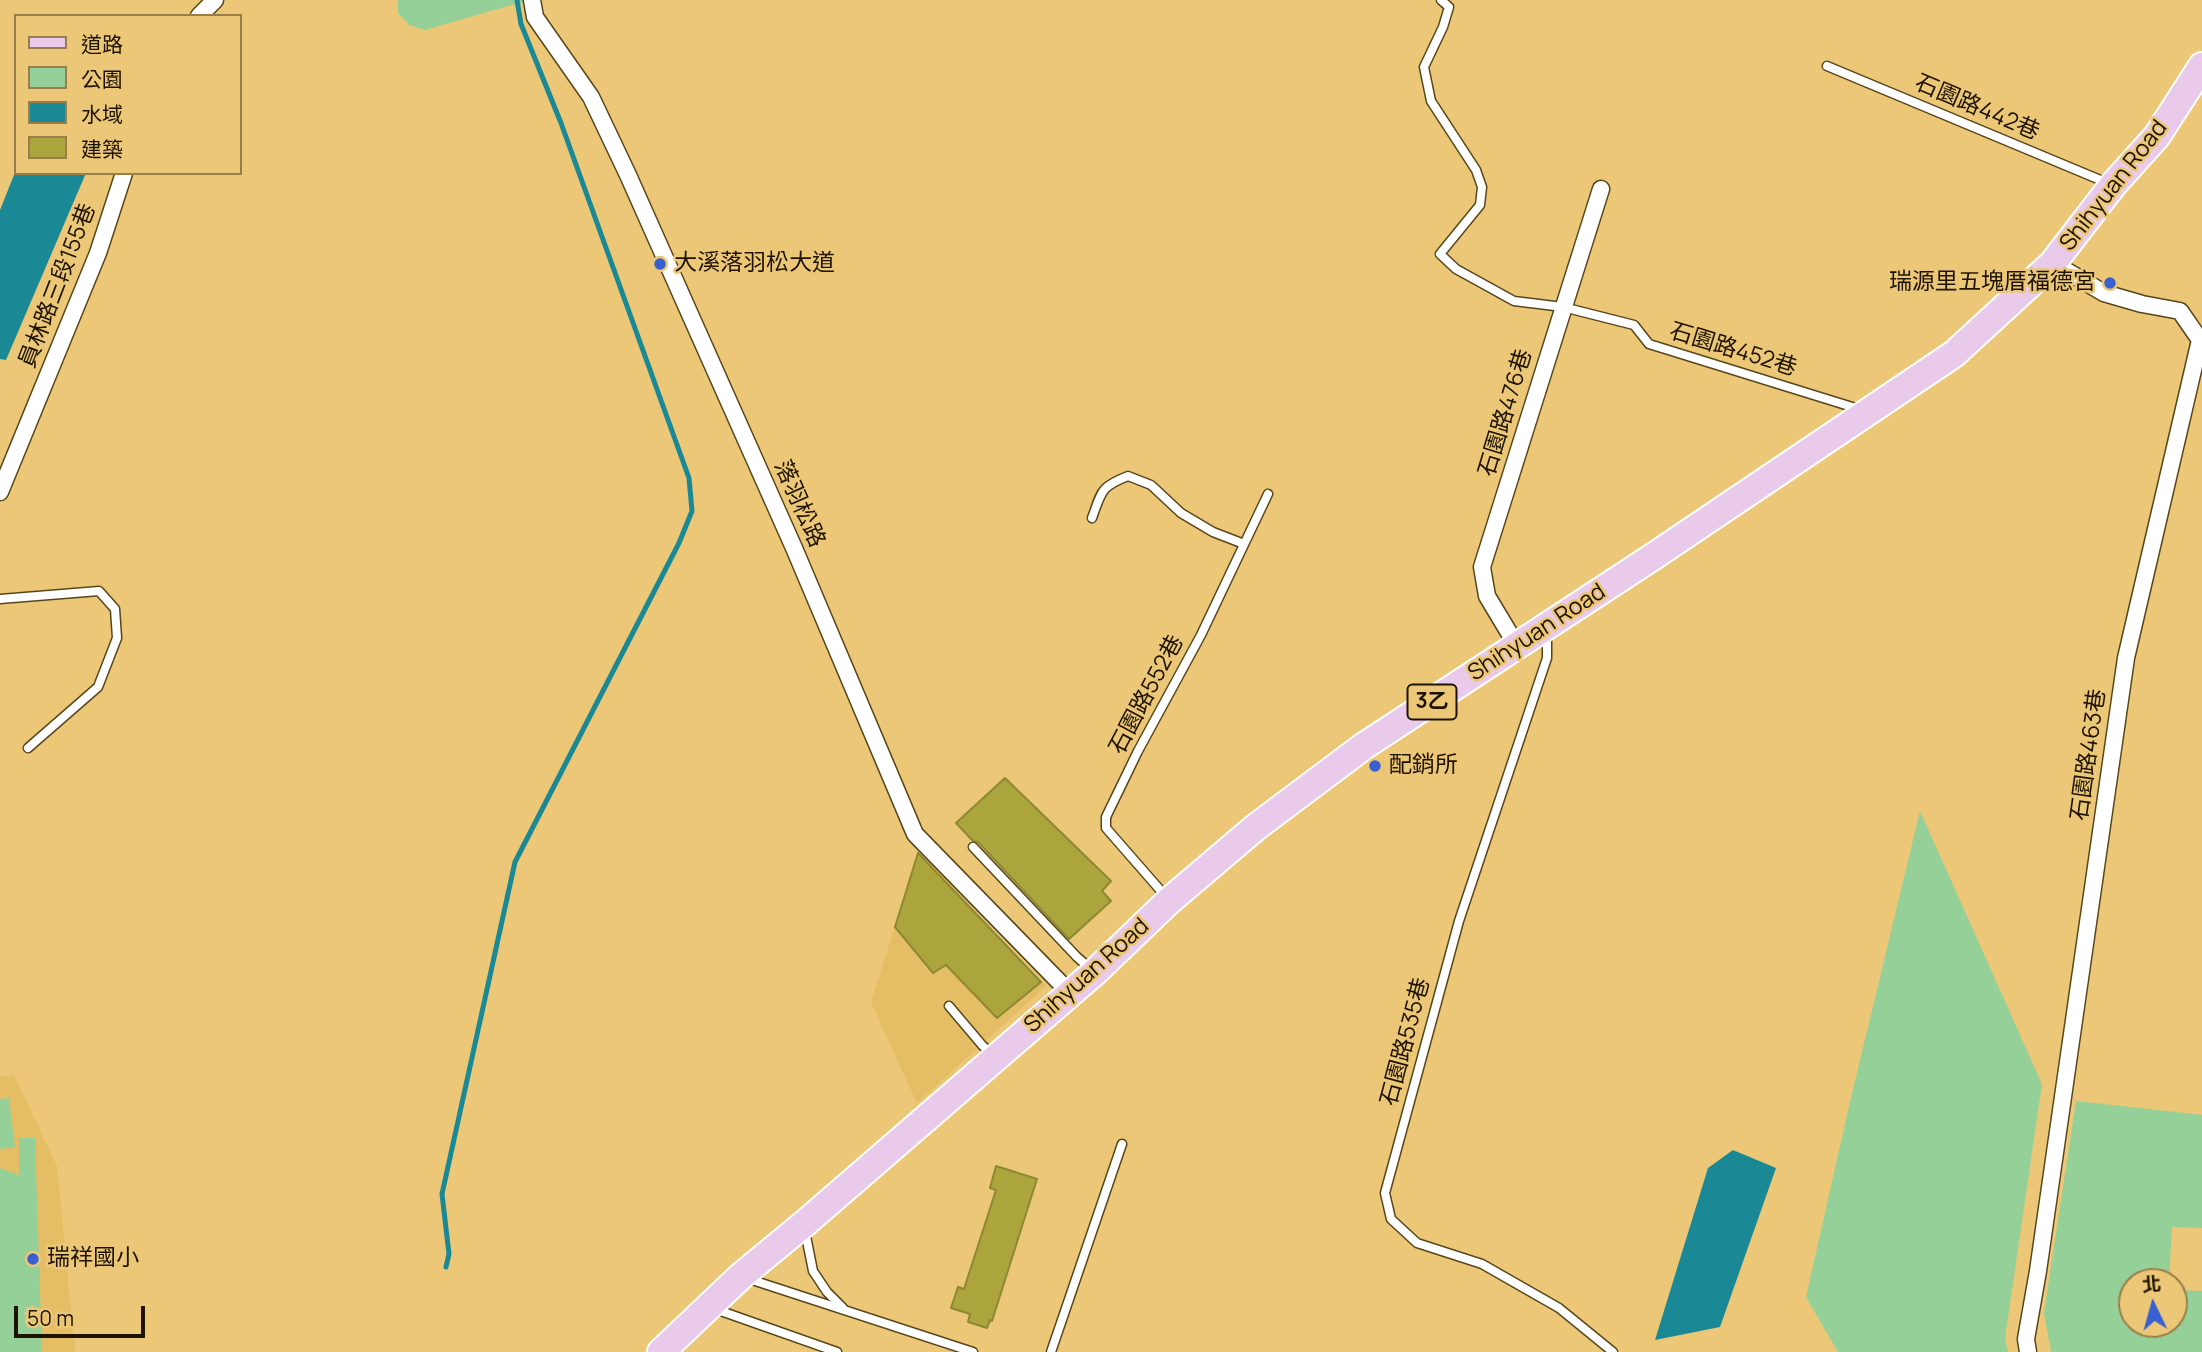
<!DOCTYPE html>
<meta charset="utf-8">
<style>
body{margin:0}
#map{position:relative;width:2202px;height:1352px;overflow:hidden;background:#ebc777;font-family:Manrope,"Noto Sans TC",sans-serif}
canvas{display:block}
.legend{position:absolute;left:14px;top:14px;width:228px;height:161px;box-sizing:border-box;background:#ebc777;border:2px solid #997f47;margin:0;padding:9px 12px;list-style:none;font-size:21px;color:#1d1300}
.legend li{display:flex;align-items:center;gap:14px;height:35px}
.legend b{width:35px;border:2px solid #997f47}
.north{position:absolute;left:2118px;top:1268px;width:70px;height:70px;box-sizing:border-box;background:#ebc777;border:2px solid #997f47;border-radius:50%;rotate:355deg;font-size:19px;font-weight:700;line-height:28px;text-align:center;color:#1d1300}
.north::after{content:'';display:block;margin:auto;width:24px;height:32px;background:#3960d1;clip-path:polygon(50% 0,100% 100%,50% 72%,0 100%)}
.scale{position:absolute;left:14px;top:1306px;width:131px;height:32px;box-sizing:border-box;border:4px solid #1d1300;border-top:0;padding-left:9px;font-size:21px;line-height:24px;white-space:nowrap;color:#1d1300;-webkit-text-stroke:5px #ebc777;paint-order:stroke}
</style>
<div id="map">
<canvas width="2202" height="1352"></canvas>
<ul class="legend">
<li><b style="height:9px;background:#eacaea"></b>道路</li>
<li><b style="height:19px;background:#95d098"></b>公園</li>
<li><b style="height:19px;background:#1a8995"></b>水域</li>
<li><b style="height:19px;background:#aca53d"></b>建築</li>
</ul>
<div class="north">北</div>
<div class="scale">50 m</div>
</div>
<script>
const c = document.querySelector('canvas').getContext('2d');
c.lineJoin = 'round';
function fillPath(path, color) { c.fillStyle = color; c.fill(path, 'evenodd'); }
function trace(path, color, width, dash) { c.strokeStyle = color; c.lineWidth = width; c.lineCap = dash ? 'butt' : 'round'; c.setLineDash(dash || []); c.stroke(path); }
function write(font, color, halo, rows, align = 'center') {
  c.font = font + ' Manrope,"Noto Sans TC",sans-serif'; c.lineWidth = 5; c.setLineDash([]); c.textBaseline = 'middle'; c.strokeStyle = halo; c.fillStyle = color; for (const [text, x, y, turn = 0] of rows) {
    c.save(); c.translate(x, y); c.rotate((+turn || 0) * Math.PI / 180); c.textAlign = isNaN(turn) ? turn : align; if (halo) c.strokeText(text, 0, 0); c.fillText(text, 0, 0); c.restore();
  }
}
const built = new Path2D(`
 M919 851 1046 986 917 1103 871 1002Z
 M14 1075 57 1166 75 1352H0V1077Z`);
const green = new Path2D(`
 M398 0H538L508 6 425 30 409 25 398 13Z
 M1920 811 2042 1084 2005 1338 2008 1352H1838L1806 1297 1849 1106Z
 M9 1098 15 1147 0 1149V1099Z
 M2076 1101 2202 1115V1228L2172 1227 2169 1282H2132V1324H2174V1290L2202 1291V1352H2051L2044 1313Z
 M19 1138H35L42 1352H0V1168L19 1175Z`);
const water = new Path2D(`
 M16 170V173H86L6 360 0 359V210Z
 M1733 1150 1776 1168 1720 1327 1655 1340 1708 1168Z`);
const stream = new Path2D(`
 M446 1267 449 1254 442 1194 515 862 679 543 692 511 689 478 561 123 521 24 517 0`);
const building = new Path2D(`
 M1005 778 1111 881 1102 891 1111 901 1069 939 978 842 973 841 956 823Z
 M918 853 1041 982 997 1018 946 965 933 973 895 927Z
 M996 1166 1037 1179 992 1321 990 1320 987 1328 968 1322 970 1314 951 1308 958 1287 964 1289 996 1190 990 1188Z`);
const service = new Path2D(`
 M1441 0 1449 7 1443 27 1424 67 1431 101 1476 170 1482 187 1480 205 1440 254 1456 269 1514 301 1563 307 1634 325 1649 344 1862 410
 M1827 66 2110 184
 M1092 518C1102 491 1100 487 1128 476L1151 485 1181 513 1213 532 1244 544
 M0 599 99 591 115 609 117 638 98 687 28 748
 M1547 634V658L1459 921 1385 1193 1391 1219 1417 1243 1482 1264 1559 1308 1613 1352
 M973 847 1077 957 1092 970
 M1168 899 1106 828V817L1138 751 1201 635 1268 494
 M949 1006 982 1045 993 1056
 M805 1231 813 1271 827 1292 843 1308
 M746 1278 973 1352
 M715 1309 837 1352
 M1051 1352 1122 1144`);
const minor = new Path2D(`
 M532 0 535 17 591 97 628 175 794 548 915 834 1070 993
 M199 16 215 0
 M0 492 98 253 124 173
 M1517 646 1487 596 1482 567 1601 189
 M2028 1352 2026 1339 2038 1271 2126 658 2200 340 2180 311 2142 304 2104 293 2053 263`);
const primary = new Path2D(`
 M661 1352 741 1276 804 1224 1095 972 1169 901 1256 827 1364 746 1654 556 1954 354 2053 263 2113 185 2157 136 2202 66`);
const markers = [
 [660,264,7,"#3960d1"],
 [2110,283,7,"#3960d1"],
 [1375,766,7,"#3960d1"],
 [33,1259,7,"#3960d1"]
];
const shields = [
 [1432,702,49]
];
const shieldNames = [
 ["3乙",1432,702]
];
const streetNames = [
 ["石園路442巷",1977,108,23],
 ["Shihyuan Road",2114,186,-52],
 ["員林路三段155巷",58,286,-69],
 ["石園路452巷",1733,350,17],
 ["石園路476巷",1506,413,-73],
 ["落羽松路",799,504,66],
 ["Shihyuan Road",1537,633,-33],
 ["石園路552巷",1147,695,-62],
 ["石園路463巷",2089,755,-82],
 ["Shihyuan Road",1087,976,-42],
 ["石園路535巷",1406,1042,-75]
];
const poiNames = [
 ["大溪落羽松大道",674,264],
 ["瑞源里五塊厝福德宮",2096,283,"right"],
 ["配銷所",1389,766],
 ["瑞祥國小",47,1259]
];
fillPath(built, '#e5bd64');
fillPath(green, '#95d098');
fillPath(water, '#1a8995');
trace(stream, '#1a8995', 5);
fillPath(building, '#aca53d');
trace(building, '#8d8833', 2);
trace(service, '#58461b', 11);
trace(minor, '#58461b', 19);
trace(primary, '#fff', 30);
trace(service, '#fff', 8);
trace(minor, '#fff', 16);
trace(primary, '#eacaea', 26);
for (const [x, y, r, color] of markers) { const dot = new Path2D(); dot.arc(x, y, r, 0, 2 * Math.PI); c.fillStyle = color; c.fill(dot); trace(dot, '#ebc777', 2.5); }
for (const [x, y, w] of shields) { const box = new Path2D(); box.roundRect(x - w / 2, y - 17.5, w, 35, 5); c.fillStyle = '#ebc777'; c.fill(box); trace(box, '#1d1300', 2); }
write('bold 21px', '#1d1300', null, shieldNames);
write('23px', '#1d1300', '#ebc777', streetNames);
write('23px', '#1d1300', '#ebc777', poiNames, 'left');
</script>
